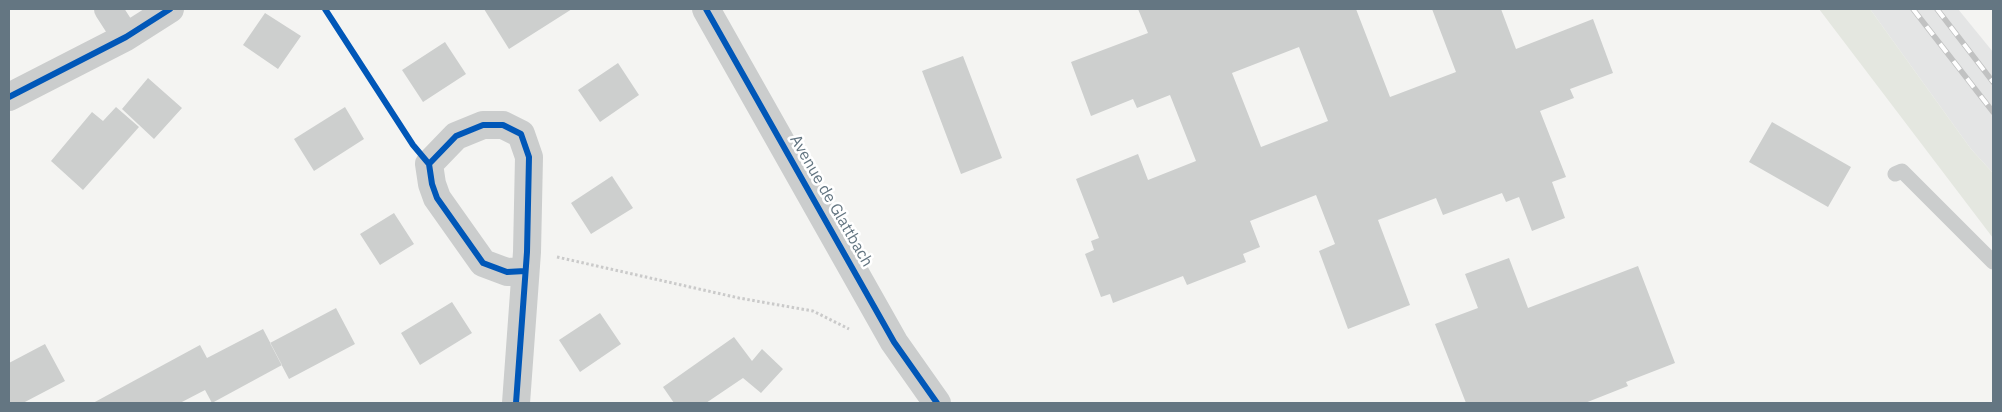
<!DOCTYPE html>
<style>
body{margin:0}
#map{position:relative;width:2002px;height:412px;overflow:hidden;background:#f4f4f2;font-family:"IBM Plex Sans",sans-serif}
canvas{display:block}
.frame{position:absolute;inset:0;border:10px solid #647682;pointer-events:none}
</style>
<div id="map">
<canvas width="2002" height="412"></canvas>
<div class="frame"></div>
</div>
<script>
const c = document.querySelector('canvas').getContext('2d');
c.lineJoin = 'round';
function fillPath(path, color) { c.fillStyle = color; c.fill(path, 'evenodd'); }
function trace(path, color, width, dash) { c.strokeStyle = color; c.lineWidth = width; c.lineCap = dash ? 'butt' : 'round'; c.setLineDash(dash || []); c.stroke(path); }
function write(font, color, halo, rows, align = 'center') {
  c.font = font + ' "IBM Plex Sans",sans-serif'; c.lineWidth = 5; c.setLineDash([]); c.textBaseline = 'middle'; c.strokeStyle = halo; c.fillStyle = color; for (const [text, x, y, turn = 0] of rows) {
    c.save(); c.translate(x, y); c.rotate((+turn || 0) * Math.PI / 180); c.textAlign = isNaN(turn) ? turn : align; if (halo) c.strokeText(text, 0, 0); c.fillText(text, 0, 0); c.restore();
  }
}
const built = new Path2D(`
 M1870 9H1958L1993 52V173L1971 149Z`);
const green = new Path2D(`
 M1819 9H1870L1971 149 1993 173V238Z`);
const building = new Path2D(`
 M484 9H572L509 49Z
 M1138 9H1356L1390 97 1456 72 1432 9H1501L1516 49 1593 19 1613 73 1570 89 1574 98 1540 111 1566 177 1552 182 1565 218 1532 231 1519 197 1506 202 1502 193 1443 215 1436 198 1378 220 1410 305 1348 329 1319 251 1335 244 1316 195 1250 221 1260 247 1243 254 1246 262 1187 285 1183 276 1113 303 1110 294 1101 297 1085 254 1094 250 1091 241 1099 238 1076 179 1138 154 1148 180 1196 161 1170 95 1137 108 1133 99 1091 116 1071 62 1148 33ZM1299 47 1328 121 1261 147 1232 73Z
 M265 13 301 36 278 69 243 45Z
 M445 42 466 74 423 102 402 70Z
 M963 56 1002 158 961 174 922 71Z
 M618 63 639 95 600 122 578 90Z
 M148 78 182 108 154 139 122 109Z
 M116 107 139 127 83 190 51 161 92 112 103 121Z
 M345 107 364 139 314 171 294 139Z
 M1772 122 1851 167 1828 207 1749 162Z
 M612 176 633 208 591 234 571 203Z
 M394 213 414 244 380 265 360 234Z
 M1509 258 1528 308 1638 266 1675 363 1626 382 1628 386 1585 403H1466L1435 324 1478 308 1465 274Z
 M452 302 472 333 420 365 401 333Z
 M336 308 355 344 289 379 270 343Z
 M600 313 621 344 580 372 559 340Z
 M263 329 282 365 212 403 205 390 180 403H93L200 345 207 358Z
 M734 337 752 361 762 349 783 369 761 393 743 378 706 403H674L663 387Z
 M45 344 65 381 23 403H9V363Z`);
const path = new Path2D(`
 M557 257 739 298 813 311 849 329`);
const service = new Path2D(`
 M1895 174 1902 171 1993 262`);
const minor = new Path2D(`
 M108 9 126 37
 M9 97 126 37 170 9
 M516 403 527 252 529 157 521 134 503 125H483L456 136 429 164 432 184 437 198 483 263 507 272 525 271`);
const tertiary = new Path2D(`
 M706 9 894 342 937 403`);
const rail = new Path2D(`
 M1913 9 1993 112
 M1937 9 1993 82`);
const cycleway = new Path2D(`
 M325 9 413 145 429 164
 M706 9 894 342 937 403
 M9 97 126 37 170 9
 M516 403 527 252 529 157 521 134 503 125H483L456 136 429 164 432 184 437 198 483 263 507 272 525 271`);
const streetNames = [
 ["Avenue de Glattbach",831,201,60]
];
fillPath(built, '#e4e5e5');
fillPath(green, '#e4e7e0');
fillPath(building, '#cdcfce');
trace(path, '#cacaca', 3, [2.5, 2.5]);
trace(service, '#cbcdcd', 15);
trace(minor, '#cbcdcd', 28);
trace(tertiary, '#cbcdcd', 28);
trace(rail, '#c1c2c2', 5.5);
trace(rail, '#fff', 4, [11]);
trace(cycleway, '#0057b8', 6);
write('16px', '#647682', '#fff', streetNames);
</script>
